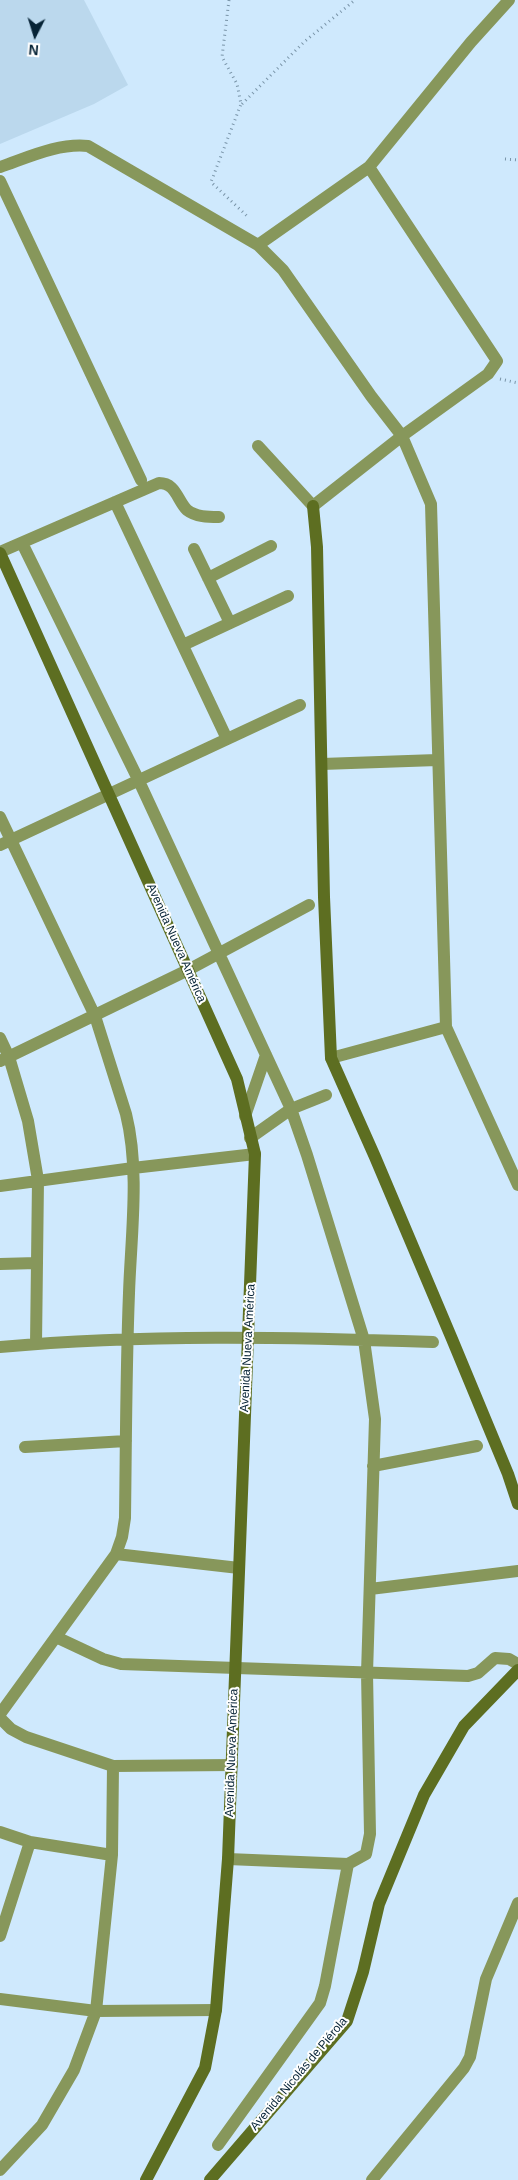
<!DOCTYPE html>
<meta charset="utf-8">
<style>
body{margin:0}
#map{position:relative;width:518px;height:2180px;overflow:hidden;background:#cfe9fd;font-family:Helvetica,sans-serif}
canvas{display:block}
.north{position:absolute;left:10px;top:10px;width:50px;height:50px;-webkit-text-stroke:4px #fff;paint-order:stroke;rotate:185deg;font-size:14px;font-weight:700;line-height:20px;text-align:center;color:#062336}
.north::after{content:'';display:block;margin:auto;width:18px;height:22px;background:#062336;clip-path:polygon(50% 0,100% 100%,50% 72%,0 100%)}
</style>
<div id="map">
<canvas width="518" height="2180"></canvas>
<div class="north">N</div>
</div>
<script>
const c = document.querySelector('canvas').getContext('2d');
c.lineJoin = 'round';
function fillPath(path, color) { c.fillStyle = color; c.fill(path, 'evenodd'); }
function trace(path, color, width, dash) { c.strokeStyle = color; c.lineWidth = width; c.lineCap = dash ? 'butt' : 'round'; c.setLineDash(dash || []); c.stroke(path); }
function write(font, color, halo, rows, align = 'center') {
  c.font = font + ' Helvetica,sans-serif'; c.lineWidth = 4; c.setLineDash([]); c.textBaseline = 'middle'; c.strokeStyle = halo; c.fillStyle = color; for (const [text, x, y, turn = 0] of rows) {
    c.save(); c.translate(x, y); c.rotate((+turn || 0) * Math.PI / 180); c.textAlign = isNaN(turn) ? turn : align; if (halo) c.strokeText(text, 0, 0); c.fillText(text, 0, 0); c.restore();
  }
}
const built = new Path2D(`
 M0 0H84L128 85 94 104 0 144Z`);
const path = new Path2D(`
 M229 0 222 57 237 84 241 104 211 182 247 216
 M242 104 304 42 355 0
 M505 159 518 160
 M500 379 518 383`);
const street = new Path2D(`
 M0 167C29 157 58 143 88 146L258 245 283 270 371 396 402 436 431 504 446 1027 518 1185
 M0 181 141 480
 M258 245 369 167 471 42 509 0
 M258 446 313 506 402 436 488 374 497 361 369 167
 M115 502 227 739
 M22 543 138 779 291 1109 307 1155 364 1340 375 1419 367 1673 370 1834 366 1854 348 1864 228 1859
 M194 549 230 623
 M0 552 159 483C176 483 177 500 187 510 196 517 208 517 219 517
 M208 578 271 546
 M183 645 288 596
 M322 764 437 760
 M0 817 95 1016 126 1114C140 1170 131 1235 129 1293 126 1368 126 1443 125 1518L122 1537 116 1554 0 1714
 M0 845 300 705
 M0 1038 9 1057 28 1121 38 1180 36 1344
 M331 1058 446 1027
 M0 1061 188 970 309 905
 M245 1116 266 1055
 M250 1138 291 1109 326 1095
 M0 1186 133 1168 255 1154
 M0 1264 37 1263
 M0 1347C144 1334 288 1337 433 1342
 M25 1447 126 1441
 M373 1466 477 1446
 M116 1554 239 1568
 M370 1589 518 1571
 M56 1637 103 1659 121 1664 468 1676 478 1673 495 1658 509 1659 518 1664
 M0 1718 11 1729 26 1737 113 1766 232 1765
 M0 1832 30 1842 112 1855
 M0 1936 30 1842
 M0 1999 96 2011 216 2010
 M218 2145 320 2003 325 1986 348 1864
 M0 2170 42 2125 74 2070 96 2011 112 1855 113 1766
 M372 2180 464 2068 470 2057 486 1979 518 1903`);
const secondary = new Path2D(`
 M313 506 317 547 324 897 331 1058 375 1157 452 1339 508 1474 518 1504
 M0 553 237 1079 255 1154 228 1859 216 2010 205 2068 146 2180
 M210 2180 347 2021 363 1972 379 1904 424 1795 464 1726 518 1670`);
const streetNames = [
 ["Avenida Nueva América",176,943,66],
 ["Avenida Nueva América",248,1348,-87],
 ["Avenida Nueva América",232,1753,-88],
 ["Avenida Nicolás de Piérola",299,2074,-50]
];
fillPath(built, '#bbd8ed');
trace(path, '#7994a8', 3, [1, 4]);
trace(street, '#87975b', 12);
trace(secondary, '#5d6e21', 12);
write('12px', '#062336', '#fff', streetNames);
</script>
